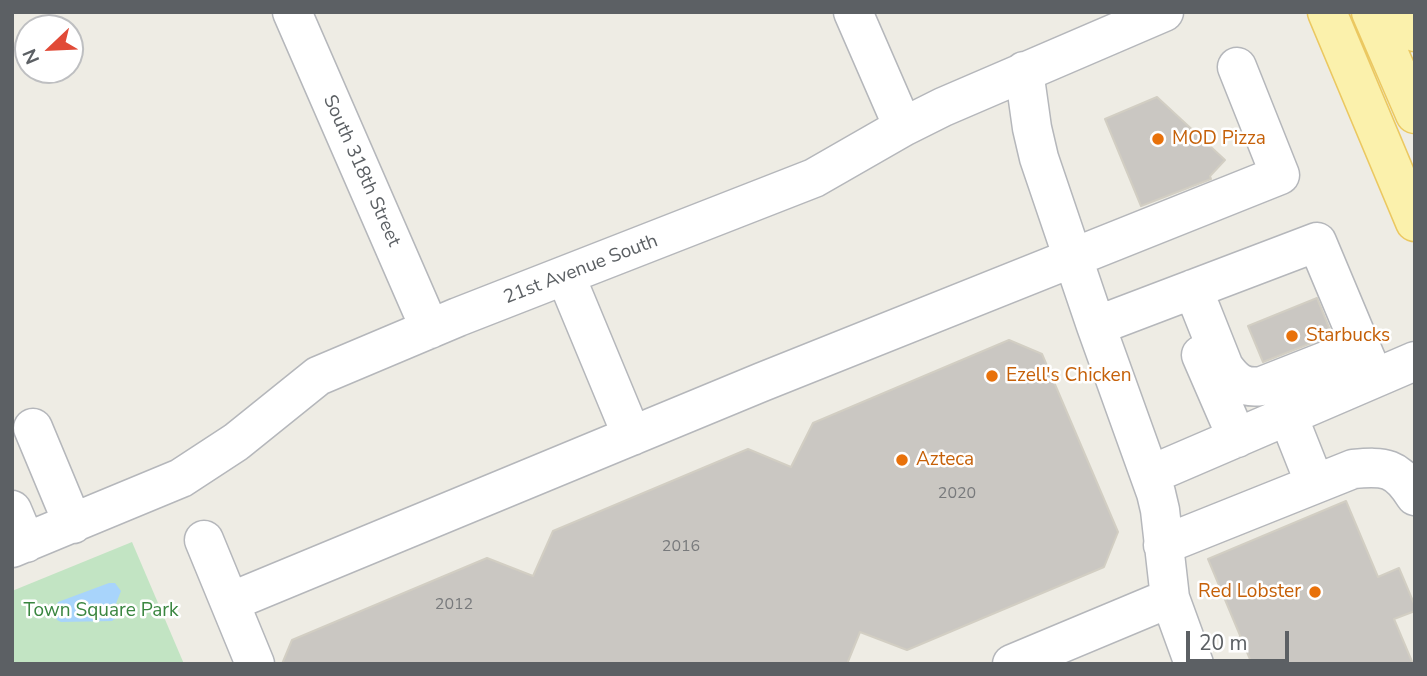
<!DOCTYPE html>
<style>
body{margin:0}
#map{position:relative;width:1427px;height:676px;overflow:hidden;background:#eeece4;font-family:"Nunito Sans",sans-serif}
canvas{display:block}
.frame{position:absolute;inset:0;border:14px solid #5c6064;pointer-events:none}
.north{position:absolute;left:14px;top:14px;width:70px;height:70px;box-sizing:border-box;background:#fff;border:2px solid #bebfc1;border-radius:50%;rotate:247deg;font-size:19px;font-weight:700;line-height:28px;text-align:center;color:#5c6064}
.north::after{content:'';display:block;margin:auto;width:24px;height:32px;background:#e14a37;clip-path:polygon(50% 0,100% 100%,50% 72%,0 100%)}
.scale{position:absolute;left:1186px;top:631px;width:103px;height:32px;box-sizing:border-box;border:4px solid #5c6064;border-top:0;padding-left:9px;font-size:21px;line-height:24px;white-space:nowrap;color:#5c6064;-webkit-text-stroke:5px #fff;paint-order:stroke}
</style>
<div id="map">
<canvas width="1427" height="676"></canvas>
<div class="frame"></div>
<div class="north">N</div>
<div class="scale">20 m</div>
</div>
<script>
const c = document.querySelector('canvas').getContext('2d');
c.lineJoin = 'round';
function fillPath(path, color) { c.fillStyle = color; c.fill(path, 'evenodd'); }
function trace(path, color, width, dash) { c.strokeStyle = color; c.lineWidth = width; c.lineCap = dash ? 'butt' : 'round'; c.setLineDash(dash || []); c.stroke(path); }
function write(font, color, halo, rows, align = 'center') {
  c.font = font + ' "Nunito Sans",sans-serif'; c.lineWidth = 5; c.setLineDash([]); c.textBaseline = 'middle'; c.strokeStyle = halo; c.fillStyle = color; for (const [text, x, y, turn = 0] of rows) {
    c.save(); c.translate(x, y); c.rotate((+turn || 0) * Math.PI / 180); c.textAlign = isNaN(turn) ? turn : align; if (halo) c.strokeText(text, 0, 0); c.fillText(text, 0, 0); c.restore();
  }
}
const green = new Path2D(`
 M132 542 184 664H12V591Z`);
const water = new Path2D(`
 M109 583H115L121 591 115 606 116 618 112 621 61 622 57 620 55 608 58 602Z`);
const building = new Path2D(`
 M1157 97 1225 160 1210 176 1211 179 1141 206 1105 119Z
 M1317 298 1332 335 1263 362 1248 326Z
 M1009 340 1042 354 1118 532 1104 567 907 650 860 632 847 664H282L292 640 487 558 533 576 553 531 748 449 791 467 813 423Z
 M1346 501 1378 577 1399 568 1415 606V611L1394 619 1413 664H1252L1208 559Z`);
const minor = new Path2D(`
 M292 12 430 329
 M853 12 903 127
 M1024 71 1032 128 1039 158 1096 326 1156 493 1160 510 1170 598 1194 664
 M566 277 632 436
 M1193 289 1224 367C1234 381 1243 389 1262 386L1361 347
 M1096 326 1317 242 1374 378
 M1201 355 1237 438
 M1288 416 1315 484
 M33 428 73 524
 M1150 475 1415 361
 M12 510 26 543
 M204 540 255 664
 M1163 545 1353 469C1385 466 1397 467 1415 496
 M12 548 181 478 236 442 318 376 458 317 814 178 903 127 943 107 1164 12
 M230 602 762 382 1280 175 1237 67
 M1012 664 1170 598`);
const major = new Path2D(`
 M1327 12 1415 222
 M1371 12 1415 114
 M1406 12 1415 32`);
const markers = [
 [1158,139,7,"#e8710a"],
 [1292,336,7,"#e8710a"],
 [992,376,7,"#e8710a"],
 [902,460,7,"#e8710a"],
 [1315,592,7,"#e8710a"]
];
const numberNames = [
 ["2020",957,494],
 ["2016",681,547],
 ["2012",454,605]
];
const foodNames = [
 ["MOD Pizza",1172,139],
 ["Starbucks",1306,336],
 ["Ezell's Chicken",1006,376],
 ["Azteca",916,460],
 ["Red Lobster",1301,592,"right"]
];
const streetNames = [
 ["South 318th Street",361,171,66],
 ["21st Avenue South",581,270,-21]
];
const parkNames = [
 ["Town Square Park",101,611]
];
fillPath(green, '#c2e4c3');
fillPath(water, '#a8d4fb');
fillPath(building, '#cac7c2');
trace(building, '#d2cec3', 2);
trace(minor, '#b5b7bb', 41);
trace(major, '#ebc861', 41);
trace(minor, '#fff', 38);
trace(major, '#fbf1ac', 38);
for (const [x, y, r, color] of markers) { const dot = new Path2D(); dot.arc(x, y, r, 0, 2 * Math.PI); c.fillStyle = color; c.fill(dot); trace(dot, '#fff', 2.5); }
write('16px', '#787a7c', null, numberNames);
write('19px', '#c56008', '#fff', foodNames, 'left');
write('19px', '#5c6064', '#fff', streetNames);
write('19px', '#3a8640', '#fff', parkNames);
</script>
